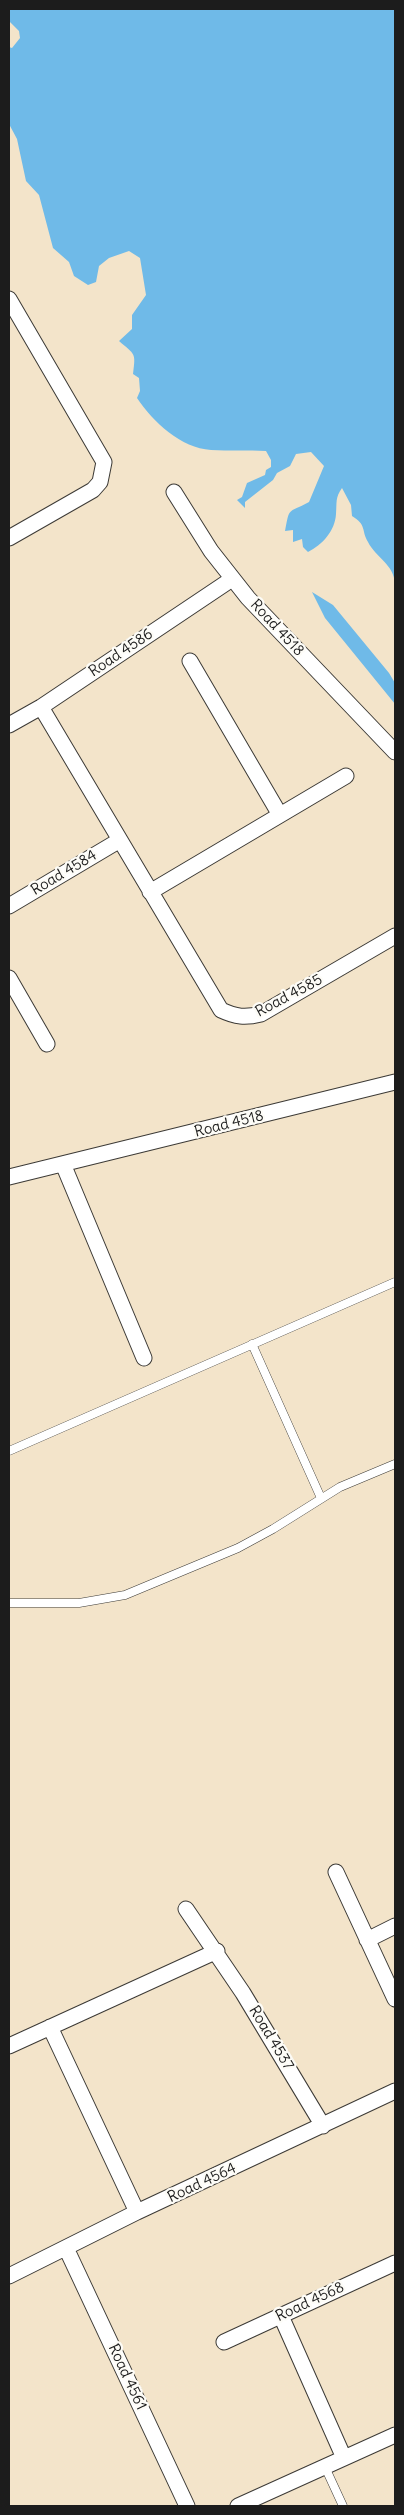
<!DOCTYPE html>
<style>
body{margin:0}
#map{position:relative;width:404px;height:2515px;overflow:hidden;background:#f3e4ca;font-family:Delius,sans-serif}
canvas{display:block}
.frame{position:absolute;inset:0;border:10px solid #1c1c1c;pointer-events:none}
</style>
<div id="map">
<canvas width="404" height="2515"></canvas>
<div class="frame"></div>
</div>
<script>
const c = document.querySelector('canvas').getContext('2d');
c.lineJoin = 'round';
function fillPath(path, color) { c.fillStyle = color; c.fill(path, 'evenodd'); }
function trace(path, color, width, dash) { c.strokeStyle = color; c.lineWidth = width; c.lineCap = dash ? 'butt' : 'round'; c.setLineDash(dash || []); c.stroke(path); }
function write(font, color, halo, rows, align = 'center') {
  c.font = font + ' Delius,sans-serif'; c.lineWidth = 4.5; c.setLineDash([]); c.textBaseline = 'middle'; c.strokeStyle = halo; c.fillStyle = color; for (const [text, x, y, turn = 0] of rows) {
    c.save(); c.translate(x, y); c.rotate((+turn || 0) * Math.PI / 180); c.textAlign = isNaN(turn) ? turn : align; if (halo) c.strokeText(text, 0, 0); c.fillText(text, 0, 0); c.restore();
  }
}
const water = new Path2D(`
 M9 9H395V584C394 564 376 558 368 542 361 530 367 525 352 516L351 505 342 488C335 498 337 502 336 514 335 531 322 545 308 552L303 547 302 539 293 542V530L285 531C290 506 287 514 309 502L324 466 311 452 296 454 290 466 277 473 273 480 245 502V508L237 500 242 497 247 483 265 475 266 470 271 467V460L266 451C248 450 229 451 211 450 181 448 153 422 137 398L140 391 139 378 133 374C136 352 135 355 119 341L132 329V315L146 295 140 258 129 251 109 258 99 266 96 282 88 285 74 276 69 262 53 248 39 195 26 181 17 139 9 124V47L12 48 20 38 19 31 9 21Z
 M312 592 333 605 389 673 395 683V704L325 618Z`);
const service = new Path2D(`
 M252 1344 321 1498
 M9 1451 395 1282
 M9 1603H79L125 1595 238 1548 273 1529 340 1487 395 1464
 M325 2467 343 2506`);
const minor = new Path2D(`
 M9 299 104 462 100 482 93 490 9 538
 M174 492 211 551 248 598 395 752
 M190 661 280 815
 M41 707 221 1010C236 1017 245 1018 261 1014L395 936
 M9 725 41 707 232 579
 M150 892 346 776
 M9 906 120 840
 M9 978 47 1044
 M63 1164 144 1358
 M9 1177 395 1082
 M336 1872 395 1999
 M186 1909 243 1993 323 2126
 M367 1940 395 1926
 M50 2027 137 2212
 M9 2046 217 1951
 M66 2248 187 2506
 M9 2276 137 2212 395 2091
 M281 2316 344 2458
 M224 2342 395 2263
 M238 2506 395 2435`);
const streetNames = [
 ["Road 4518",277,628,47],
 ["Road 4586",121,653,-34],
 ["Road 4584",64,873,-31],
 ["Road 4585",289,996,-28],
 ["Road 4518",229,1124,-14],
 ["Road 4537",271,2038,59],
 ["Road 4564",202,2183,-25],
 ["Road 4568",310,2302,-25],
 ["Road 4561",127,2377,65]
];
fillPath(water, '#6fbae8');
trace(service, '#3c3a36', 9);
trace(minor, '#3c3a36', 17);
trace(service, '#fff', 8);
trace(minor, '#fff', 15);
write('15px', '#1c1c1c', '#fdfcf7', streetNames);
</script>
